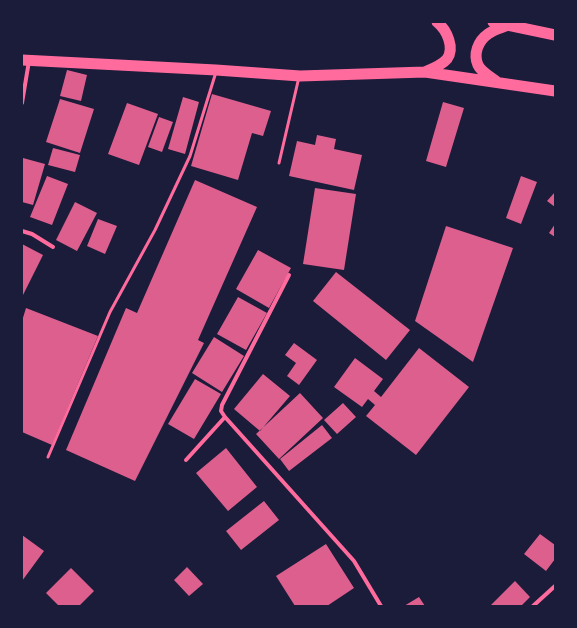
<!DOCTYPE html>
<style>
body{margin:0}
#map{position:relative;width:577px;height:628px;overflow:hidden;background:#1b1b3a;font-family:Lato,sans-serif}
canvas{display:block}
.frame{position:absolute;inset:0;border:23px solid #1b1b3a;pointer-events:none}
</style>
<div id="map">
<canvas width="577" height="628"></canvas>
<div class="frame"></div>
</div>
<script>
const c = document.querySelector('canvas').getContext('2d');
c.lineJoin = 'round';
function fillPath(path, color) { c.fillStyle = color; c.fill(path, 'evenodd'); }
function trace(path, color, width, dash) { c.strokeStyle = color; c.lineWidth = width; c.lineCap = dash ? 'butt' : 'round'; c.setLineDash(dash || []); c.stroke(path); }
const building = new Path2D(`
 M67 70 87 75 81 101 60 96Z
 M212 94 271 111 263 136 252 133 238 180 191 166Z
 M183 97 199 102 185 154 168 149Z
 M60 99 94 109 80 153 46 142Z
 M443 102 464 108 446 167 426 161Z
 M127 103 158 114 139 165 108 154Z
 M159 117 173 122 162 152 148 147Z
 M317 135 336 139 334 149 362 155 354 190 289 176 297 141 315 145Z
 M53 148 80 155 75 172 48 165Z
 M23 158 45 164 33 205 22 202V162Z
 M47 176 68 184 52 225 30 217Z
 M521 176 537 182 521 224 506 218Z
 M195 180 257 207 198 340 204 343 135 481 66 450 126 308 137 313Z
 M315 188 356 194 344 270 303 264Z
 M555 192V207L547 201Z
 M75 202 97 213 77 251 56 240Z
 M98 219 117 226 105 254 87 246Z
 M555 224V237L549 233Z
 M446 226 513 248 473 362 415 321Z
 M22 244 43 255 22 297Z
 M258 250 291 268 269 308 236 289Z
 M336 272 410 330 386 360 313 301Z
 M238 297 267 313 246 350 217 334Z
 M26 308 98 336 52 445 22 432V321Z
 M214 337 244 356 222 392 192 373Z
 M294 343 317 360 299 385 287 376 296 363 285 355Z
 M419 348 469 387 416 455 366 416 375 405 368 399 362 407 334 387 355 358 383 379 374 391 381 397Z
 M263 374 290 396 260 431 234 409Z
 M195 379 221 394 194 439 168 424Z
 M300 393 323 418 279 459 256 434Z
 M343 403 356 417 337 434 324 420Z
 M322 425 332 438 289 471 280 459Z
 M226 448 257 487 228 511 196 473Z
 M264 501 279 520 241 550 226 531Z
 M540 534 555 545V559L546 571 524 554Z
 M22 535 44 551 22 581Z
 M326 544 354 588 327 606H295L276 576Z
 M187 567 203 584 189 596 174 580Z
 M71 568 94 591 79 606H59L46 593Z
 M515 581 530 597 521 606H490Z
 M419 597 425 606H404Z`);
const service = new Path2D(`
 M279 163 299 77
 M48 457 110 312 155 230 190 156 216 72`);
const minor = new Path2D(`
 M22 103 29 61
 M22 231 32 234 53 247
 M289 275 222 405 221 411 225 417 354 561 381 606
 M186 460 225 417
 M533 606 555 586`);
const trunk = new Path2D(`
 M493 22 555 35
 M22 60 216 70 300 76 425 72 555 91
 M425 72C432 69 442 65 447 59 455 48 447 30 437 22
 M497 82C491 77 481 72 478 65 473 54 478 41 488 34 493 30 501 28 508 25`);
fillPath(building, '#dd5f8e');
trace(service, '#ff6b9d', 3);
trace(minor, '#ff6b9d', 4);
trace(trunk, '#ff6b9d', 11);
</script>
